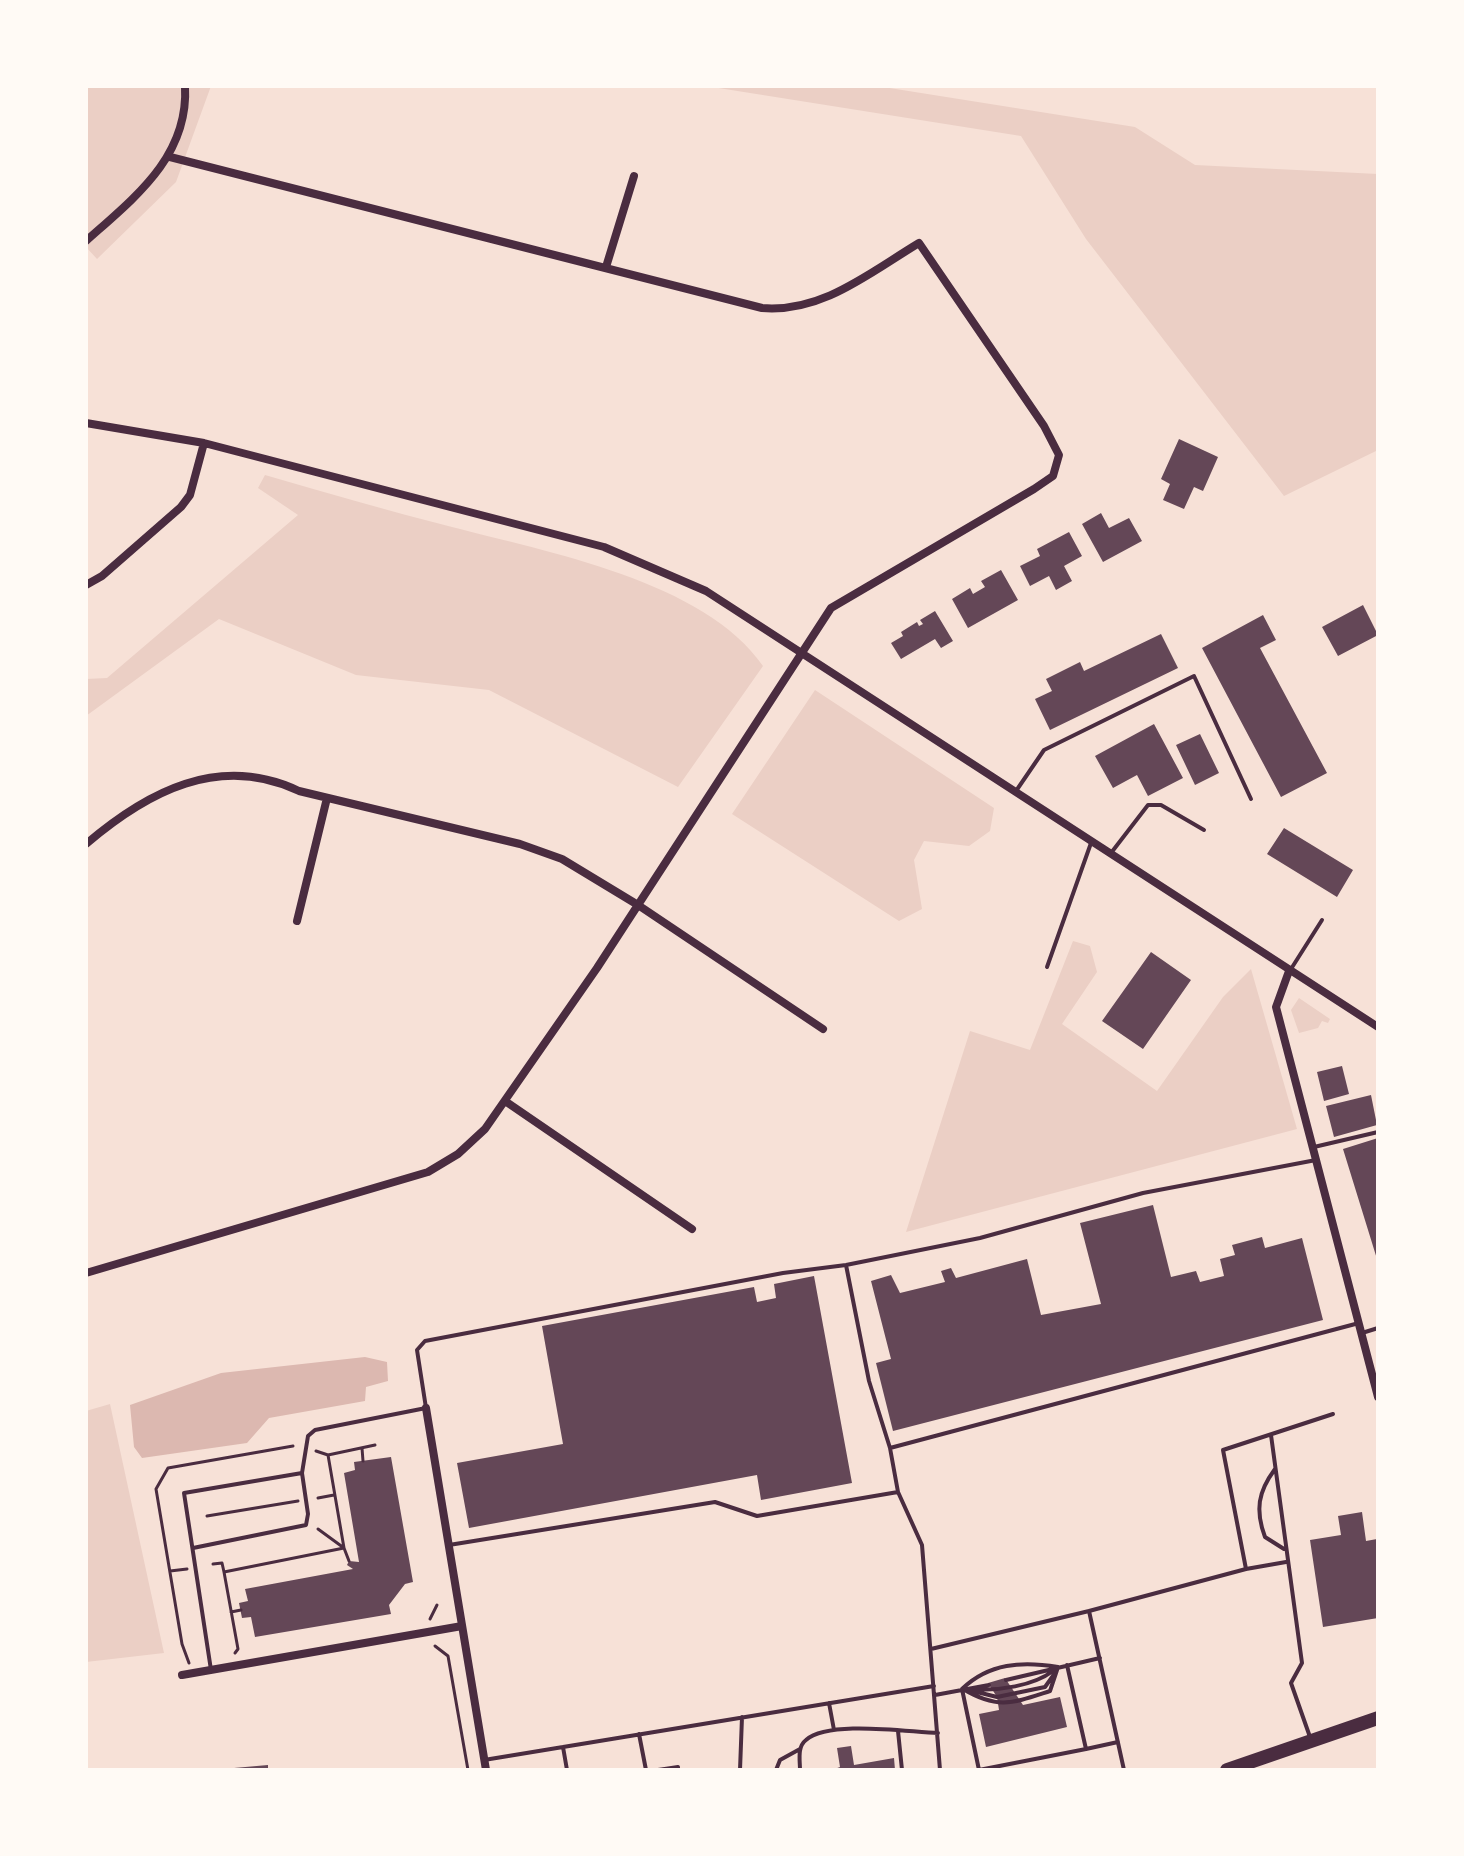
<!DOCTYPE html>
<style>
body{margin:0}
#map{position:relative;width:1464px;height:1856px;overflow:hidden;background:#f7e1d7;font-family:"Fira Sans",sans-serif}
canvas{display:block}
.frame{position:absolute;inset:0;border:88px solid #fffaf5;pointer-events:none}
</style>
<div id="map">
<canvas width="1464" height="1856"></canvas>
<div class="frame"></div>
</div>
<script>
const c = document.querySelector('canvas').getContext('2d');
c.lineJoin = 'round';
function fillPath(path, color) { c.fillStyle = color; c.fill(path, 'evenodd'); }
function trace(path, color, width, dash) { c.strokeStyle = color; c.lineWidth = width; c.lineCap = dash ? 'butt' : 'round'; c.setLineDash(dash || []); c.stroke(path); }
const green = new Path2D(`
 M86 86H211L176 182 97 259 86 247Z
 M706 86H877L1135 127 1195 165 1378 174V450L1284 496 1086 239 1021 136Z
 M265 475C327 493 389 511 452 527 547 552 705 581 763 666L678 787 489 690 356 675 219 619 86 716V679L107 678 298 515 258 488Z
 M815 690 994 808 990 831 969 846 924 841 914 860 922 909 899 921 732 814Z
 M1073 941 1090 946 1097 972 1062 1024 1157 1091 1223 997 1251 969 1297 1129 906 1232 970 1031 1030 1050Z
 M1299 998 1330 1019 1328 1023 1322 1021 1318 1028 1299 1033 1291 1010Z
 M110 1404 164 1653 86 1662V1411Z`);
const water = new Path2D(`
 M365 1357 387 1362 388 1381 366 1387 365 1401 269 1418 247 1443 142 1458 134 1447 130 1405 221 1373Z`);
const building = new Path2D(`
 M1179 439 1218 457 1203 491 1194 487 1184 509 1163 500 1170 484 1161 479Z
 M1101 513 1109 528 1129 518 1142 541 1103 562 1082 524Z
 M1069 532 1082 556 1064 566 1072 581 1056 590 1049 576 1030 586 1020 566 1040 556 1037 549Z
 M1001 570 1018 600 968 628 952 599 970 588 973 594 985 587 981 581Z
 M1363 605 1378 635 1338 656 1322 627Z
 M935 611 953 641 941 648 935 639 901 659 891 643 903 636 901 632 917 622 919 626 923 624 920 620Z
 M1263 615 1276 640 1260 648 1327 773 1281 797 1202 648Z
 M1161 634 1178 668 1050 730 1035 699 1052 691 1046 679 1080 662 1084 671Z
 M1154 724 1183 778 1148 796 1137 775 1113 788 1095 756Z
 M1200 734 1219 773 1195 785 1176 745Z
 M1284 828 1353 870 1337 897 1267 854Z
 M1151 952 1191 980 1143 1049 1102 1021Z
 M1342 1066 1349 1094 1324 1101 1317 1072Z
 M1371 1095 1377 1125 1334 1137 1326 1106Z
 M1378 1138V1259H1377L1343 1149Z
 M1153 1205 1171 1277 1196 1271 1200 1282 1224 1276 1220 1259 1235 1255 1232 1245 1262 1237 1265 1248 1302 1238 1323 1320 893 1431 876 1363 891 1359 871 1281 891 1275 900 1293 945 1282 941 1271 951 1268 956 1278 1027 1259 1041 1315 1101 1304 1080 1223Z
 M814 1276 852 1483 761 1500 757 1475 469 1528 457 1463 563 1444 542 1326 754 1287 757 1302 776 1298 774 1284Z
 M391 1457 413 1582 405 1584 389 1605 391 1614 255 1637 251 1617 242 1618 239 1603 248 1601 245 1589 353 1569 347 1565 349 1561 359 1562 344 1473 355 1470 354 1462Z
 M1362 1512 1366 1541 1377 1539 1378 1618 1323 1627 1310 1540 1341 1535 1338 1516Z
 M1005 1678 1023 1705 1060 1697 1067 1727 986 1747 979 1714 999 1710 997 1697 988 1683Z
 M851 1746 854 1765 894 1758 895 1770H832L840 1767 837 1748Z
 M268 1765V1770H234V1768Z`);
const path = new Path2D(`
 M362 1448 363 1461
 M328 1455 375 1445
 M318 1498 334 1495
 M207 1516 298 1501
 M318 1529 344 1548 349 1561
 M213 1564 222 1563 224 1572
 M170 1571 187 1569
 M231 1612 241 1610
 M430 1619 437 1605
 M435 1646 448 1656 468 1770
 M235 1653 238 1649 224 1572 344 1548 328 1455 316 1451
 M189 1663 182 1644 156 1489 168 1468 293 1446`);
const service = new Path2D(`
 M1016 791 1044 750 1194 676 1251 799
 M1111 853 1148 805H1161L1204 830
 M1047 967 1091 843
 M1291 969 1322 920
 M1314 1147 1378 1132
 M846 1265 869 1381 890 1448 898 1492 922 1545 940 1770
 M1362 1333 1378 1328
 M1271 1435 1302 1663 1291 1683 1310 1737
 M890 1448 1359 1323
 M1275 1469C1258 1492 1255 1510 1265 1537L1284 1549
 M302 1473 308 1436 315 1430 426 1408 417 1350 425 1341 783 1273 846 1265 980 1238 1143 1193 1316 1160
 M449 1545 715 1502 757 1516 898 1492
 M193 1548 306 1525 308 1514 302 1473 184 1493 211 1670
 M1246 1569 1286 1562
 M931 1649 1089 1611
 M1006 1680 1100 1658
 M962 1689 979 1770 1086 1749 1067 1665
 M962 1689C989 1663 1022 1661 1058 1667
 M963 1689C998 1710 1013 1703 1050 1691L1058 1667
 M974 1689C998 1691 1033 1686 1053 1671
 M969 1690 997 1697 1045 1687 1055 1673
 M935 1695 989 1685
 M829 1703 834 1730
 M898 1731 902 1770
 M639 1734 646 1770
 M563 1747 567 1770
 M1086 1749 1118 1742
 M484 1760 934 1686
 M658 1770 678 1767V1770
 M740 1770 742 1717
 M776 1770 780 1760 800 1749
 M800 1770C800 1760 797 1747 806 1740 829 1720 907 1732 938 1733
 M1124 1770 1089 1611 1246 1569 1223 1450 1333 1414`);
const minor = new Path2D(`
 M86 241C134 198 189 157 185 86
 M606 267 634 176
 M86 423 204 443 604 547 706 591 1378 1027
 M86 585 102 576 181 507 190 495 204 443
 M86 844C147 792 219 753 299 791L520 844 562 859 638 905 823 1029
 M297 921 327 798
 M1289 971 1276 1007 1378 1397
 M505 1101 692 1229
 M86 1273 428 1172 458 1154 485 1129 597 968 831 608 1034 489 1053 476 1059 455 1044 426 919 243C869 273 822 313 762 308L170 157
 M426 1408 486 1770
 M182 1675 462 1626`);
const primary = new Path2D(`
 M1227 1770 1378 1718`);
fillPath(green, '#ebcfc5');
fillPath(water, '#dcb8b0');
fillPath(building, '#644757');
trace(path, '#4a2c40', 3);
trace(service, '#4a2c40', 4);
trace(minor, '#4a2c40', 8);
trace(primary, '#4a2c40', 14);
</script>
